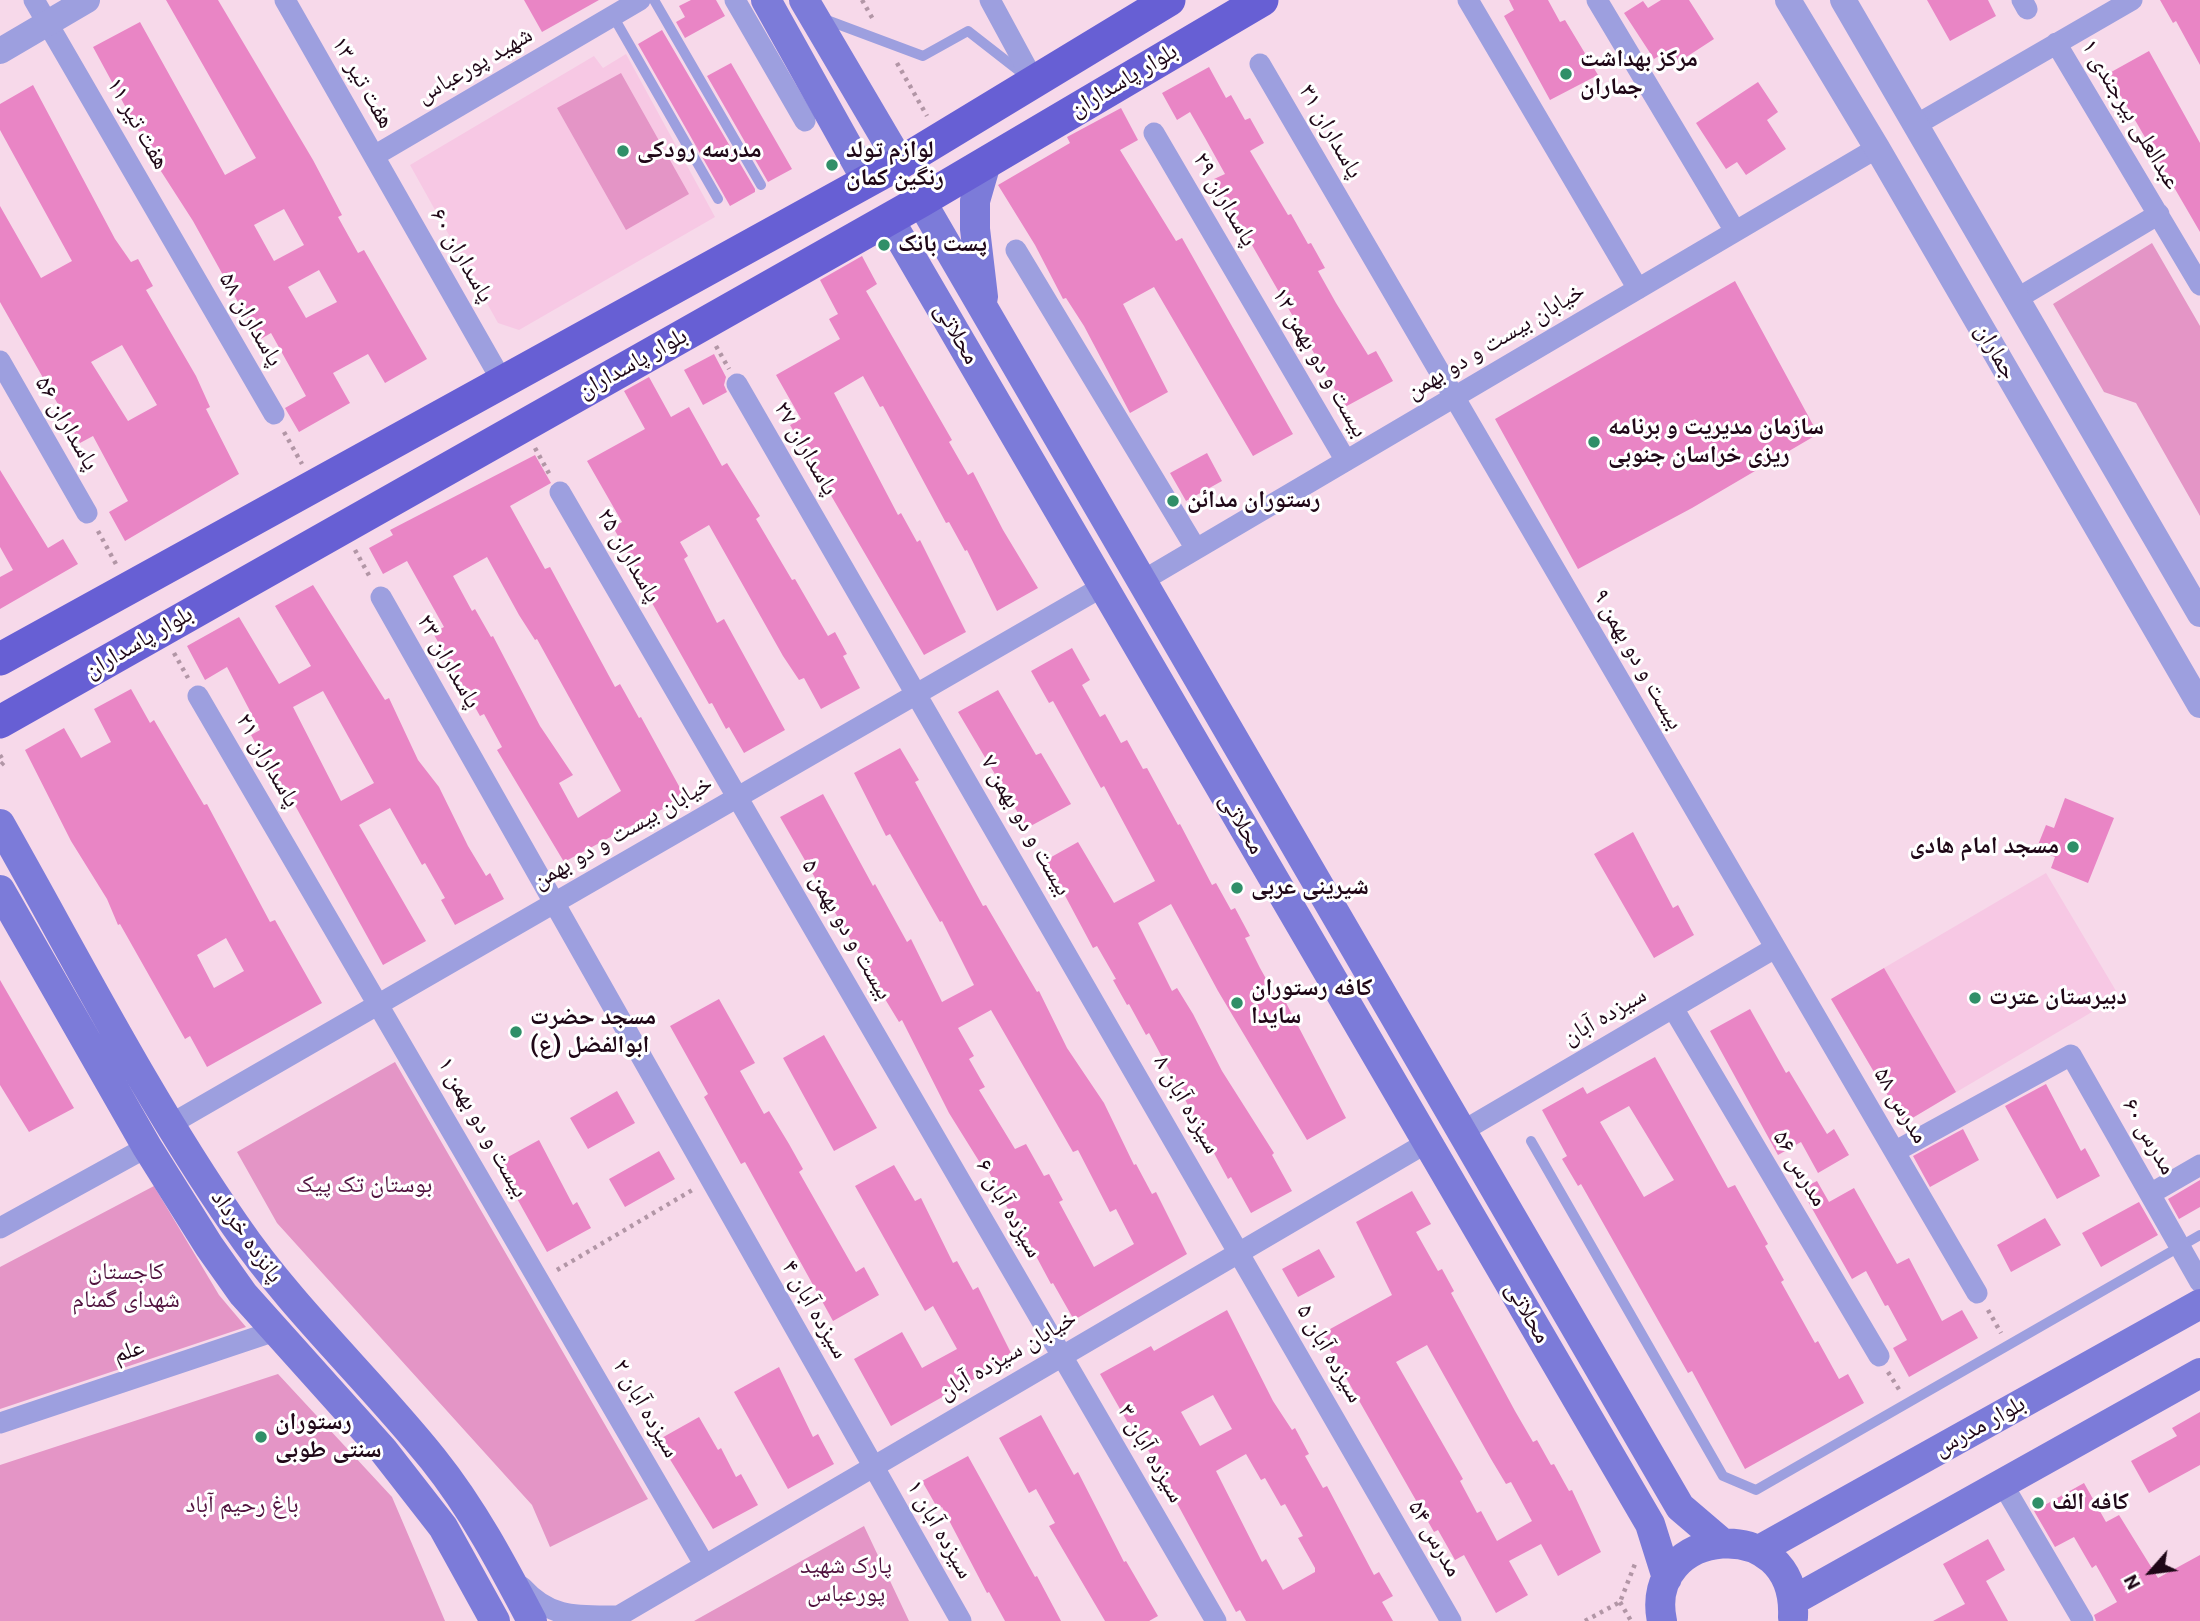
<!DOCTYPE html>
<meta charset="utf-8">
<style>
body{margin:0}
#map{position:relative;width:2200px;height:1621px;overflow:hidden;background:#f7d9ea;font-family:Roboto,sans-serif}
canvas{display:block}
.north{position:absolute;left:2116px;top:1537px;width:70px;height:70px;-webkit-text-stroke:5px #fff;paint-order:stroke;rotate:242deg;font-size:19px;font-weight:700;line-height:28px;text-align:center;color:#1f0717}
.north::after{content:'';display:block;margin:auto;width:24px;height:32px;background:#1f0717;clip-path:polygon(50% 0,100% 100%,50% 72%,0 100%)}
</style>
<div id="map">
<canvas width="2200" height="1621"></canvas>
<div class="north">N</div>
</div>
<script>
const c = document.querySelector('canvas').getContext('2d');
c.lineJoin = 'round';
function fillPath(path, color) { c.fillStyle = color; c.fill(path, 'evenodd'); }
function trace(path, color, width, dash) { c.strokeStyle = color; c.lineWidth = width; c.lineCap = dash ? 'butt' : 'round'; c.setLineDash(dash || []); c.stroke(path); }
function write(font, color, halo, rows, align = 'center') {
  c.font = font + ' Roboto,"Noto Naskh Arabic",sans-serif'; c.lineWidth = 6; c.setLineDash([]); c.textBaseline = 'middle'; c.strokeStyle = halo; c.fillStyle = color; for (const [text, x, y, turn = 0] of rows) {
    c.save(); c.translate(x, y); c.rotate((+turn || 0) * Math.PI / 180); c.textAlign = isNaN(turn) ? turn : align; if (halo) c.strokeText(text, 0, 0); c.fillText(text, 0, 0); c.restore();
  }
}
const built = new Path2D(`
 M626 54 715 217 519 330 498 323 410 165 594 56 603 68Z
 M2046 873 2119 996 1904 1123 1831 999Z`);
const green = new Path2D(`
 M621 73 689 194 626 230 557 108Z
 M2152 243 2200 326V516L2136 403 2104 392 2053 304Z
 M395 1062 648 1499 550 1547 532 1505 277 1223 237 1152Z
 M154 1186 219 1295 246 1327 0 1409V1267Z
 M278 1374 392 1497 445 1621H0V1465Z
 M864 1526 909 1621H694Z`);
const building = new Path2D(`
 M166 0H218L313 160 342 215 338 217 358 253 364 250 427 359 385 383 368 354 333 373 350 403 299 432 285 408 306 396 271 333 259 340 193 221 157 165 93 47 140 22 225 175 256 158ZM284 209 304 245 274 261 254 225ZM319 270 337 302 306 318 288 287Z
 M524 0H599L542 32Z
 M691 0H716L725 16 685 38 676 22 685 17 679 6Z
 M1509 0H1548L1560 22 1565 20 1598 75 1550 100 1504 16 1514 10Z
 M1661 0H1689L1714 39 1674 65 1665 52 1654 59 1624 13 1643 1 1648 8Z
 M1927 0H1988L1996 16 1950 41Z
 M2160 0H2200V65L2176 21 2173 23Z
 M662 30 755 189V192L730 206 638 44Z
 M2149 51 2200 143V232L2121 96 2117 99 2104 76Z
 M731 63 792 169 768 182 707 76Z
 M1209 67 1226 98 1231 95 1245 120 1250 118 1264 143 1250 151 1288 215 1291 214 1308 244 1311 243 1325 268 1318 271 1336 303 1368 355 1376 351 1393 381 1345 407 1214 179 1225 174 1205 138 1190 112 1177 120 1162 93Z
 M1758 82 1778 112 1767 120 1786 149 1746 175 1737 162 1726 169 1696 123Z
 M33 85 115 239 131 262 138 259 153 286 146 290 196 376 210 407 206 409 239 474 125 541 109 512 128 501 93 436 80 443 0 302V206L41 278 72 261 0 130V104ZM122 345 157 405 128 421 91 362Z
 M1121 108 1138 140 1120 150 1176 241 1182 238 1293 434 1253 456 1154 287 1123 304 1168 392 1130 413 1084 326 1066 298 1063 299 1035 245 998 185 1070 143 1067 137Z
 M862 256 877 284 866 291 952 440 949 442 968 475 973 472 1003 530 1038 588 997 611 967 550 965 551 949 522 946 523 883 406 880 407 863 376 834 393 898 515 901 513 917 542 920 540 966 632 924 655 790 425 801 419 776 375 840 339 829 319 838 314 820 280Z
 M1735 281 1818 434 1692 508 1578 569 1495 419Z
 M714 354 726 377 724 385 727 392 703 405 684 370Z
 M649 377 671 417 689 407 722 466 727 463 760 516 756 519 792 580 795 579 828 636 835 632 847 654 843 656 860 688 821 709 804 678 799 680 783 656 709 525 680 542 688 556 684 559 717 623 724 619 785 730 744 753 729 727 726 729 712 703 709 704 643 587 645 585 613 527 622 522 587 461 645 429 624 391Z
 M1207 453 1222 481 1186 501 1170 473Z
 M535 455 551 483 510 506 545 569 550 567 615 687 620 684 639 718 641 717 685 797 564 862 497 750 502 747 484 714 480 716 433 633 444 627 407 561 383 574 369 548 393 535 390 530ZM487 557 519 615 535 640 537 639 621 791 578 818 559 783 573 775 540 726 493 636 491 637 475 609 472 611 453 576Z
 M0 470 48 548 63 539 78 564 0 609V577L13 570 0 547Z
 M313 585 385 700 389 698 418 760 439 787 468 846 486 876 490 873 504 899 455 925 441 900 445 898 425 863 422 865 390 808 359 825 426 941 383 965 286 789 282 791 251 735 260 730 227 667 205 680 187 646 239 617 279 684 311 666 275 606ZM323 691 374 783 341 801 293 707Z
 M1072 648 1090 680 1082 685 1100 717 1105 714 1121 743 1127 740 1143 769 1147 768 1178 825 1180 824 1212 885 1216 883 1231 910 1235 908 1250 936 1245 938 1260 968 1278 1000 1283 997 1346 1118 1307 1140 1218 991 1171 904 1138 923 1172 991 1177 988 1193 1014 1222 1071 1274 1153 1272 1155 1292 1191 1251 1213 1231 1177 1228 1179 1149 1033 1146 1035 1129 1004 1127 1005 1113 980 1116 979 1097 946 1093 948 1046 860 1078 842 1114 903 1155 881 1104 786 1101 788 1053 701 1049 703 1031 671Z
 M131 689 150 723 154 720 204 805 207 804 270 922 275 920 322 1003 207 1067 190 1036 185 1039 120 924 118 925 107 899 71 841 25 750 64 728 81 758 111 742 94 709ZM226 938 244 971 214 988 197 955Z
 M998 690 1036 755 1041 753 1071 804 1027 828 958 712Z
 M900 748 919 780 915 782 983 906 986 905 1037 992 1039 991 1067 1048 1104 1103 1134 1165 1136 1164 1152 1194 1156 1192 1187 1254 1074 1320 1053 1283 1051 1284 1036 1256 1033 1258 985 1164 982 1166 949 1113 902 1020 899 1022 882 994 780 817 823 794 873 886 875 884 907 942 911 939 942 1002 974 985 942 921 940 922 890 834 886 836 854 773ZM991 1010 1073 1152 1078 1150 1110 1212 1116 1209 1134 1244 1094 1267 1059 1202 1063 1200 1049 1174 1044 1176 1026 1144 1015 1149 979 1090 985 1087 969 1059 974 1056 958 1028Z
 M2065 798 2114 818 2088 883 2051 868 2055 857 2036 850 2046 825 2054 828Z
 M1633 832 1673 908 1678 905 1694 935 1654 958 1594 854Z
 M1884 968 1956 1092 1904 1123 1831 999Z
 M0 980 74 1108 29 1132 0 1085Z
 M719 999 755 1063 740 1071 764 1114 769 1111 789 1144 803 1169 799 1172 856 1272 864 1267 879 1295 833 1321 745 1162 741 1164 704 1097 708 1094 670 1026Z
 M1750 1009 1786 1073 1789 1071 1827 1134 1834 1129 1849 1155 1818 1173 1801 1142 1778 1155 1710 1031Z
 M824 1035 877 1128 834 1151 783 1058Z
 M1655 1057 1728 1188 1735 1185 1768 1244 1765 1246 1784 1280 1781 1282 1815 1343 1818 1341 1839 1379 1848 1374 1864 1403 1745 1469 1692 1371 1688 1373 1581 1184 1578 1186 1562 1159 1567 1156 1542 1110 1583 1087 1587 1094ZM1629 1106 1674 1180 1644 1197 1600 1122Z
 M2046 1084 2081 1151 2085 1148 2100 1176 2057 1199 2005 1106Z
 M617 1091 635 1123 588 1149 570 1118Z
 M1963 1129 1979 1160 1930 1187 1913 1156Z
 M539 1140 573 1205 577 1202 591 1228 547 1252 497 1163Z
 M659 1151 675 1179 625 1207 609 1179Z
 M894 1165 915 1201 921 1198 953 1263 957 1261 973 1290 978 1287 1013 1357 891 1426 854 1359 902 1332 922 1368 957 1349 933 1306 925 1311 855 1186Z
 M2200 1180V1207L2179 1219 2168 1199Z
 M1817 1181 1829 1202 1854 1188 1897 1264 1909 1258 1942 1321 1962 1310 1978 1338 1909 1377 1893 1348 1907 1340 1888 1305 1885 1306 1866 1271 1852 1279 1801 1189Z
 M1412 1191 1431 1224 1416 1232 1438 1271 1442 1269 1454 1291 1451 1293 1515 1411 1533 1442 1537 1440 1551 1465 1554 1464 1569 1491 1572 1490 1601 1552 1558 1576 1541 1544 1509 1561 1528 1595 1496 1613 1464 1555 1455 1560 1438 1530 1434 1532 1321 1334 1392 1295 1356 1222ZM1427 1345 1491 1459 1506 1484 1511 1482 1532 1521 1497 1541 1481 1511 1477 1513 1460 1481 1463 1479 1396 1362Z
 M2139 1202 2158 1235 2101 1267 2082 1233Z
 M2045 1218 2061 1245 2011 1272 1997 1245Z
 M1319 1249 1335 1277 1298 1297 1282 1269Z
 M1227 1310 1273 1401 1292 1430 1295 1428 1309 1454 1305 1456 1323 1488 1327 1486 1374 1575 1379 1572 1393 1596 1382 1602 1393 1621H1246L1240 1610 1236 1612 1140 1435 1136 1437 1100 1374 1151 1346 1154 1351ZM1213 1395 1232 1429 1200 1446 1181 1412ZM1246 1454 1261 1480 1265 1478 1281 1506 1285 1504 1303 1536 1298 1538 1315 1568V1572L1283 1590 1266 1559 1262 1562 1216 1471Z
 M779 1367 813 1437 818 1434 834 1464 788 1489 734 1392Z
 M2200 1412V1465L2149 1493 2131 1461 2177 1436 2172 1428Z
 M1041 1415 1074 1475 1078 1472 1124 1562 1126 1561 1158 1616 1149 1621H1105L1049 1526 1055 1523 1036 1489 1029 1493 999 1438Z
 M699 1417 718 1450 721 1448 736 1477 741 1474 758 1505 713 1529 658 1440Z
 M968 1456 1035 1577 1037 1576 1061 1621H1005L989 1592 987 1593 942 1507 938 1509 922 1481Z
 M2084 1483 2106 1522 2119 1515 2158 1578 2200 1555V1621H2096L2094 1615 2117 1602 2096 1565 2092 1568 2074 1537 2055 1547 2034 1511Z
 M1988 1539 2005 1570 1986 1581 2008 1621H1933L1965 1604 1943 1564Z`);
const path = new Path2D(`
 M862 0 874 21
 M897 63 927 116
 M716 346 729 369
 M284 432 302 464
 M535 448 551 477
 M98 531 117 566
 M355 550 371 579
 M174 653 188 678
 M0 755 4 762 0 766
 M557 1270 694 1189
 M1988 1310 2001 1333
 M1888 1372 1900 1391
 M1620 1602 1631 1621
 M1585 1621 1620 1602 1635 1564`);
const service = new Path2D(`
 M654 0 761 185
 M613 16 718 199
 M824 19 923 56 968 31 1027 77
 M1531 1141 1723 1476 1756 1490 2200 1235`);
const minor = new Path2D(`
 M34 0 274 414
 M285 0 502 381
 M735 0 805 121
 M990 0 1035 83
 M1468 0 1638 289
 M1597 0 1735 231
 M2022 0 2027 9
 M2056 43 2200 285
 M1260 64 1977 1293
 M1914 126 2132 0
 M1154 133 1346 461
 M374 156 640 0
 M1016 250 1196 549
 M2018 298 2159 214
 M0 361 87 513
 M737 384 1451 1621
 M560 492 1216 1621
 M1142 581 1877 148
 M381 597 961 1621
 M198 696 704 1564
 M1673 1008 1879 1356
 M171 1124 1102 587
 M1461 1132 1775 948
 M1896 1151 2071 1055 2200 1282
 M2150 1194 2200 1165
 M0 1228 147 1147
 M0 1423 275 1331
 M2002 1483 2083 1621
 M522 1587C550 1618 575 1616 615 1616
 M610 1621 1428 1142`);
const tertiary = new Path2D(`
 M1788 0 1877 148 2200 705
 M1843 0 2200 614
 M0 51 87 0`);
const secondary = new Path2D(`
 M766 0 867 181
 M804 0 900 163
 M921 201 1680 1507 1721 1542
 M889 219 1650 1524 1667 1578
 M983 297 975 229V201L986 163
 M0 824C76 958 147 1098 235 1225 293 1310 369 1379 433 1459 473 1509 502 1564 532 1621
 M0 890 147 1147 209 1246 243 1294 383 1450 443 1527 495 1621
 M1759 1550 2200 1304
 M1794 1600 2200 1373
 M1662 1621C1642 1527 1798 1510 1793 1617`);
const primary = new Path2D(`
 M0 659 900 163 1169 0
 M0 722 921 201 1262 0`);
const markers = [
 [1566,74,7,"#308f68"],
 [623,151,7,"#308f68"],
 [832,165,7,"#308f68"],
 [884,245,7,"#308f68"],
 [1594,442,7,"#308f68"],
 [1173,501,7,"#308f68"],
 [2073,847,7,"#308f68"],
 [1237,888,7,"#308f68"],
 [1975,998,7,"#308f68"],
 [1237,1003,7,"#308f68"],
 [516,1032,7,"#308f68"],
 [261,1437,7,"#308f68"],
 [2038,1503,7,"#308f68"]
];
const poiNames = [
 ["مرکز بهداشت",1580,60],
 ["جماران",1580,88],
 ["مدرسه رودکی",637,151],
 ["لوازم تولد",846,151],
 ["رنگین کمان",846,179],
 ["پست بانک",898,245],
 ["سازمان مدیریت و برنامه",1608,428],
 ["ریزی خراسان جنوبی",1608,456],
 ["رستوران مدائن",1187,501],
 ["مسجد امام هادی",2059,847,"right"],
 ["شیرینی عربی",1251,888],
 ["کافه رستوران",1251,989],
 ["سایدا",1251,1017],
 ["دبیرستان عترت",1989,998],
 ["مسجد حضرت",530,1018],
 ["ابوالفضل (ع)",530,1046],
 ["رستوران",275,1423],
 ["سنتی طوبی",275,1451],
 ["کافه الف",2052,1503]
];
const streetNames = [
 ["شهید پورعباس",475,66,-30],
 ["بلوار پاسداران",1124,81,-31],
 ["هفت تیر ۱۳",362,83,60],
 ["عبدالعلی بیرجندی ۱",2130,115,59],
 ["هفت تیر ۱۱",137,124,60],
 ["پاسداران ۳۱",1330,132,60],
 ["پاسداران ۲۹",1224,200,60],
 ["پاسداران ۶۰",461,256,60],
 ["پاسداران ۵۸",250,320,60],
 ["محلاتی",956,334,60],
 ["خیابان بیست و دو بهمن",1496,342,-31],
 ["جماران",1995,352,60],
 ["بیست و دو بهمن ۱۲",1319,363,60],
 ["بلوار پاسداران",633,364,-29],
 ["پاسداران ۵۶",66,424,60],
 ["پاسداران ۲۷",805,449,60],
 ["پاسداران ۲۵",628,556,60],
 ["بلوار پاسداران",139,643,-30],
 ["بیست و دو بهمن ۹",1637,660,60],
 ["پاسداران ۲۳",448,662,60],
 ["پاسداران ۲۱",267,761,60],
 ["محلاتی",1241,824,60],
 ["بیست و دو بهمن ۷",1025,826,60],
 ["خیابان بیست و دو بهمن",623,833,-30],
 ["بیست و دو بهمن ۵",846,930,60],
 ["سیزده آبان",1605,1017,-30],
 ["سیزده آبان ۸",1186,1105,60],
 ["مدرس ۵۸",1900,1106,59],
 ["بیست و دو بهمن ۱",482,1128,60],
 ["مدرس ۶۰",2148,1137,60],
 ["مدرس ۵۶",1799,1169,59],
 ["سیزده آبان ۶",1008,1209,60],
 ["پانزده خرداد",246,1237,55],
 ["سیزده آبان ۴",814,1310,60],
 ["محلاتی",1527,1313,60],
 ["علم",129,1352,-19],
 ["سیزده آبان ۵",1329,1354,60],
 ["خیابان سیزده آبان",1008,1356,-30],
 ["سیزده آبان ۲",645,1409,60],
 ["بلوار مدرس",1980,1427,-29],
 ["سیزده آبان ۳",1150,1454,60],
 ["سیزده آبان ۱",939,1530,60],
 ["مدرس ۵۴",1434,1539,60]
];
const parkNames = [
 ["بوستان تک پیک",364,1186],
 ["کاجستان",126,1273],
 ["شهدای گمنام",126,1301],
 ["باغ رحیم آباد",242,1506],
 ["پارک شهید",846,1567],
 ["پورعباس",846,1595]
];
fillPath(built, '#f7c8e4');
fillPath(green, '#e495c6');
fillPath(building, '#e985c5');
trace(path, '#b296a6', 4.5, [3.5, 5]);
trace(service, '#9d9fdf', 10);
trace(minor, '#9d9fdf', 21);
trace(tertiary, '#9d9fdf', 26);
trace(secondary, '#7c7bd9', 30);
trace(primary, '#675fd4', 33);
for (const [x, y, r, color] of markers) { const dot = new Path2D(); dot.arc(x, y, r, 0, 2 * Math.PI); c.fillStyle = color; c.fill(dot); trace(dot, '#fff', 2.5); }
write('bold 24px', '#1f0717', '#fff', poiNames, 'left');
write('24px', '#1f0717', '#fff', streetNames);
write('24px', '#50123e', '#fff', parkNames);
</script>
